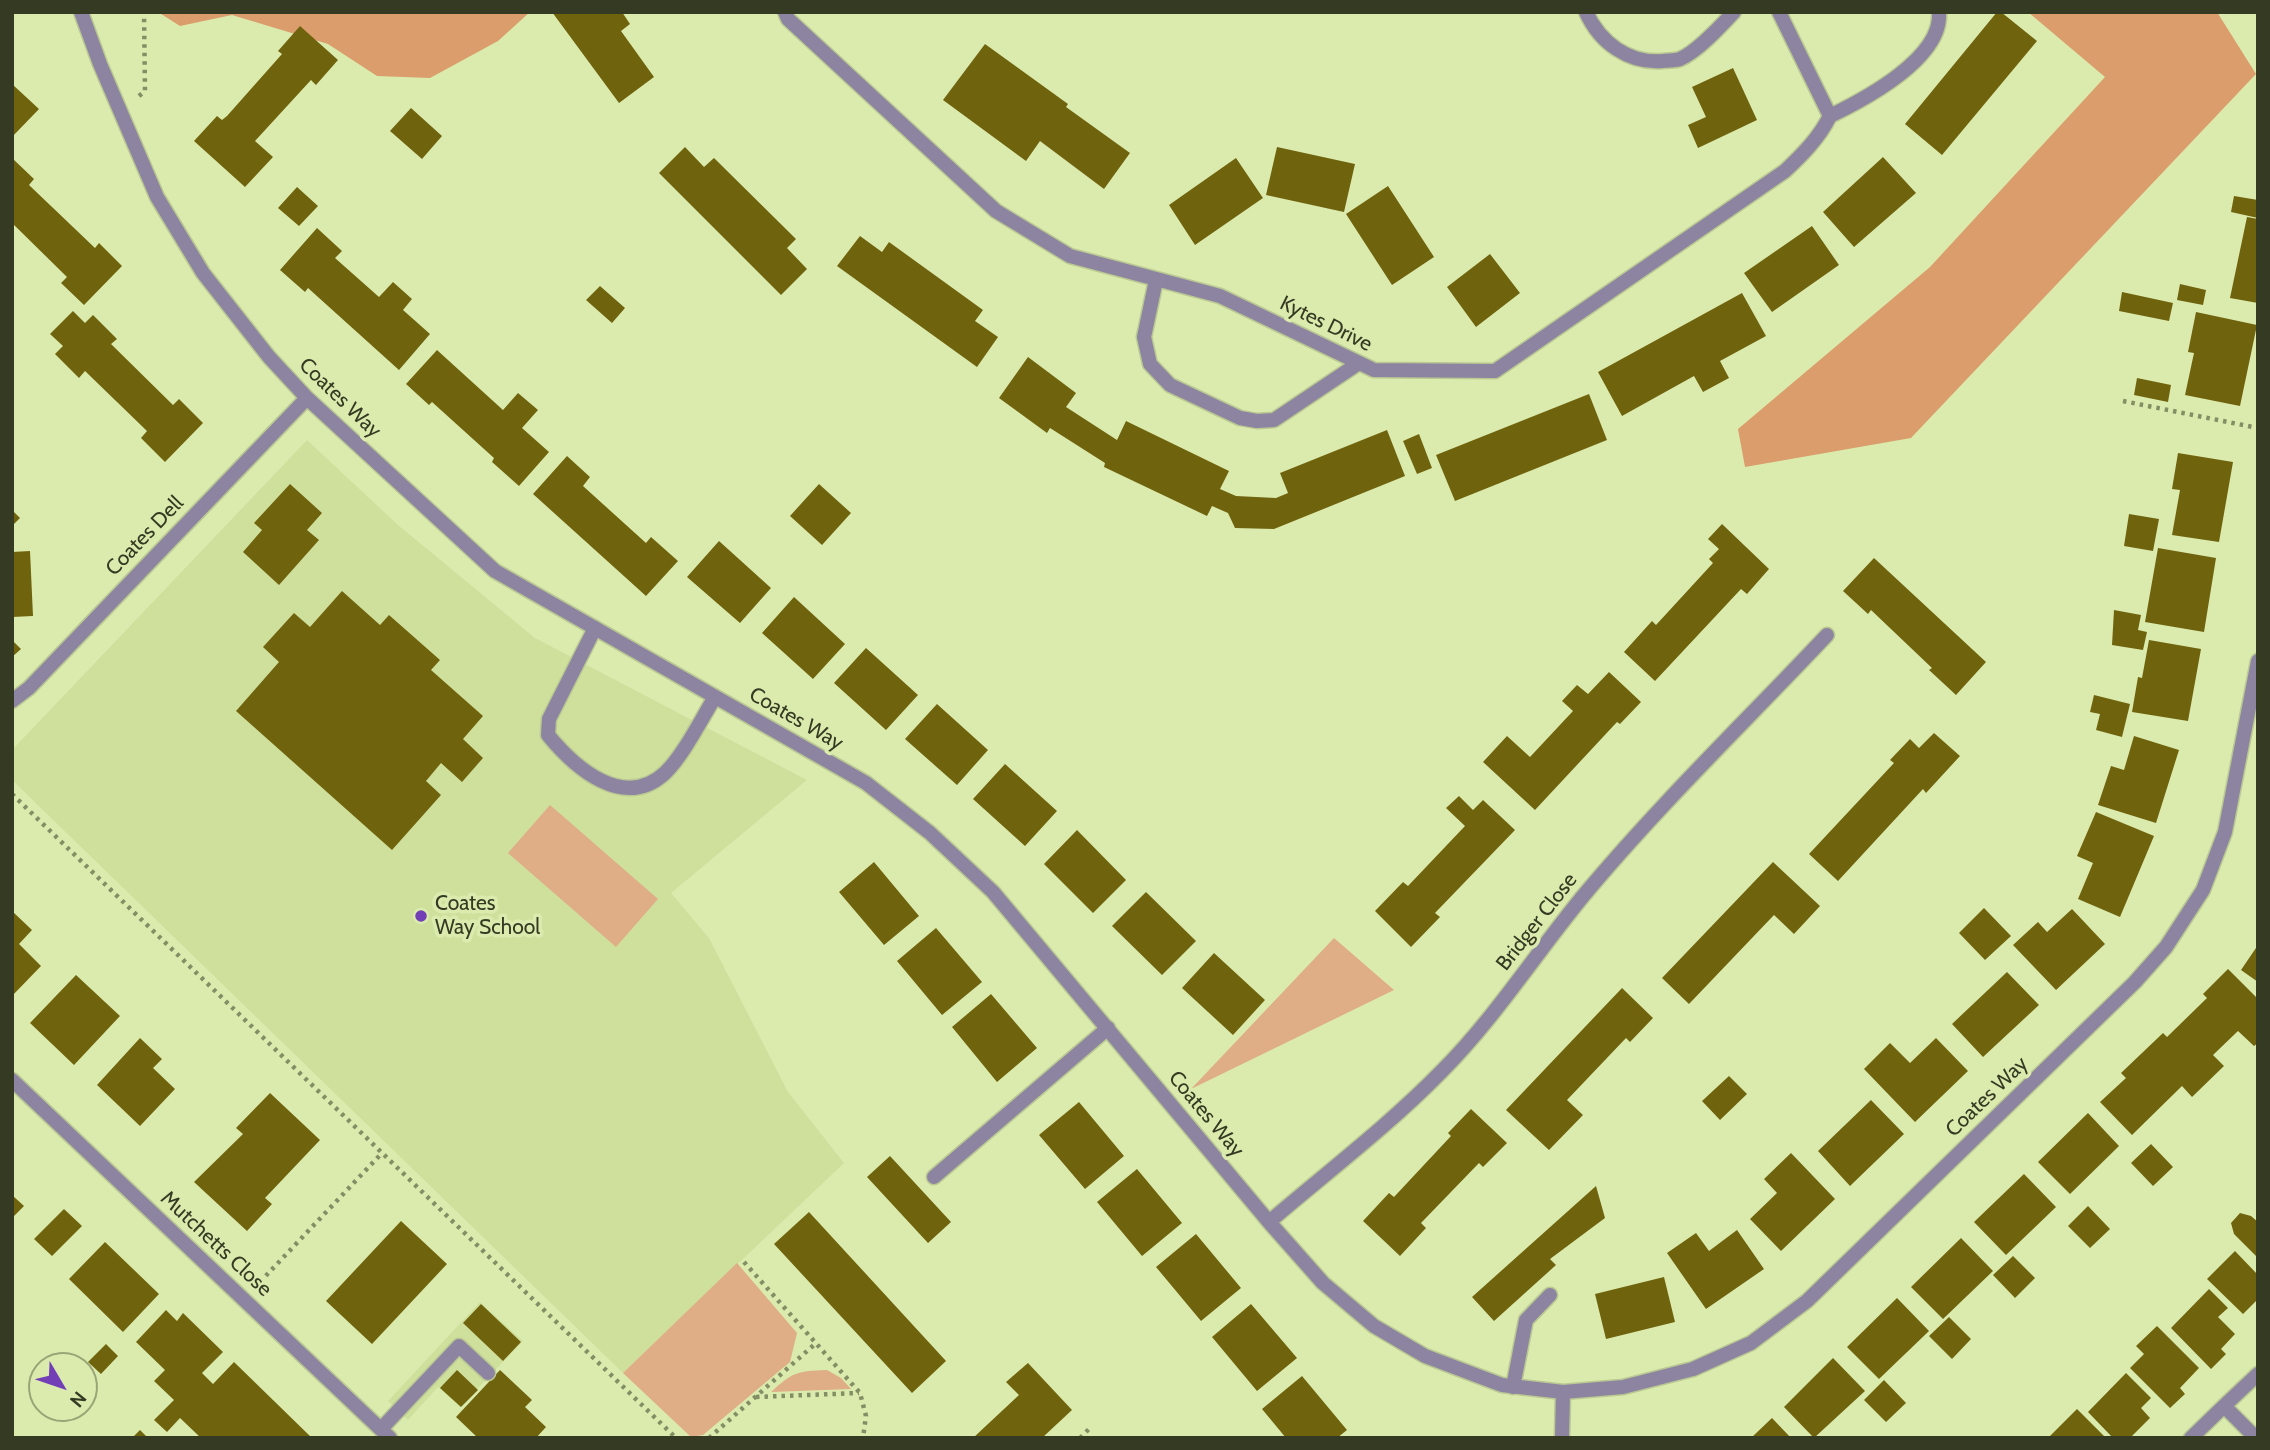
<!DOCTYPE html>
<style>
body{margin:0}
#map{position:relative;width:2270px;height:1450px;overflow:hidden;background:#dbebae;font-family:Cabin,sans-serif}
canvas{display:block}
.frame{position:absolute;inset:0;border:14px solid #353b23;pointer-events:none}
.north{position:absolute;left:28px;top:1352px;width:70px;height:70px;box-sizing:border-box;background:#dbebae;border:2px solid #99a576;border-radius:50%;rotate:129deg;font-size:19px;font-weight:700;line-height:28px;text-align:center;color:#353b23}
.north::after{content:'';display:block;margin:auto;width:24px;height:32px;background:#733fb6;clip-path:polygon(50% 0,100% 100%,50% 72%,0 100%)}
</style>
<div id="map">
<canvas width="2270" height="1450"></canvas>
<div class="frame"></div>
<div class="north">N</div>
</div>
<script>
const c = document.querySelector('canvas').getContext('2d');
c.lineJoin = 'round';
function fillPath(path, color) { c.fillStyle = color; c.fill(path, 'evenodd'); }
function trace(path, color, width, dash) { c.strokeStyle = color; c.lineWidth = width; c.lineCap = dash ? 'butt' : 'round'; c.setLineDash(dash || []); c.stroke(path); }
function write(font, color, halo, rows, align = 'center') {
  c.font = font + ' Cabin,sans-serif'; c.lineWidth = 7; c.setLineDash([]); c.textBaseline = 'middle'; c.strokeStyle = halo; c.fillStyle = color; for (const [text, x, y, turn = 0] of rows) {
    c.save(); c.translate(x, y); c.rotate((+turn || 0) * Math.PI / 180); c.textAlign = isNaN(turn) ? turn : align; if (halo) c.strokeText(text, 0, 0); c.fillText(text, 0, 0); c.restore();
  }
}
const built = new Path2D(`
 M307 440 398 525 535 638 807 780 671 893 709 938 788 1092 844 1163 623 1373 12 780V750Z
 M480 1302 523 1341 460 1407 438 1387 408 1420 388 1401Z`);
const green = new Path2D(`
 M550 805 658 899 616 947 508 853Z
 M1334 938 1394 990 1191 1089Z
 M737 1263 797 1333 790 1362 703 1435 691 1437 623 1373Z
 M827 1370 841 1378 851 1389 771 1392C793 1372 797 1371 827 1370Z`);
const forest = new Path2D(`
 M158 12H530L498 41 430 78 377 76 328 44 232 15 180 26Z
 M2028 12H2217L2256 74 1911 438 1745 467 1738 429 1930 267 2105 77Z`);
const building = new Path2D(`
 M552 12H622L630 24 621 31 654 77 619 103Z
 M1997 12H2001L2037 41 1942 155 1905 124Z
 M300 26 338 60 316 85 311 80 255 141 273 157 245 187 194 141 217 116 222 120 227 116 282 54 278 51Z
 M985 44 1068 104 1066 107 1130 153 1104 189 1040 141 1026 161 943 100Z
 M1733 68 1757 120 1698 148 1688 125 1706 117 1692 87Z
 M12 84 39 109 12 137Z
 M411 108 442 136 422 159 390 131Z
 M685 147 704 167 714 158 796 239 787 248 807 269 781 295 659 173Z
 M1277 147 1355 164 1344 212 1266 195Z
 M1883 157 1916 193 1854 247 1823 212Z
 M12 158 34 179 29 185 95 248 99 243 122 266 84 305 61 283 67 277 12 223Z
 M1236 158 1263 198 1195 245 1169 205Z
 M1388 186 1434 257 1392 285 1346 214Z
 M297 187 318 206 299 226 278 208Z
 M2234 196 2258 200V218L2231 212Z
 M2247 217 2258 219V303L2230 298Z
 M1812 226 1839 265 1772 312 1744 273Z
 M317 228 342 251 335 258 379 297 393 282 412 299 403 310 430 334 399 370 308 288 305 292 280 270Z
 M860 236 882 252 889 242 983 310 975 321 998 337 977 367 837 266Z
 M1490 254 1520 293 1476 327 1447 287Z
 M2180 284 2206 290 2203 305 2177 300Z
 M600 286 625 308 612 323 586 300Z
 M2122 292 2173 303 2169 321 2119 311Z
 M1742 293 1766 336 1720 361 1729 378 1703 392 1694 376 1622 416 1598 372Z
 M73 311 85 323 93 315 117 339 111 344 173 405 179 399 203 423 165 462 141 438 147 431 85 371 79 378 55 354 63 346 50 334Z
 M2196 312 2257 325 2240 406 2185 395 2194 353 2188 352Z
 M437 350 503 410 518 393 538 410 522 428 549 452 519 486 492 462 494 458 432 402 429 405 406 384Z
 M1028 357 1076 393 1066 407 1117 440 1126 421 1229 471 1220 489 1236 496 1276 498 1288 493 1280 473 1387 430 1405 476 1274 529 1235 528 1228 513 1212 506 1207 516 1104 467 1105 463 1050 428 1047 433 999 398Z
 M2137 378 2171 385 2168 402 2134 395Z
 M1589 394 1607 440 1455 501 1436 455Z
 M1419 434 1432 468 1417 474 1403 441Z
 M2178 453 2233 462 2219 542 2172 535 2180 490 2172 489Z
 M567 456 590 477 583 486 646 543 651 537 678 561 646 596 533 494Z
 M290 484 322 513 307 530 319 540 279 585 243 552 262 530 254 523Z
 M819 484 851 513 822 545 790 516Z
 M12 510 20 518 12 526Z
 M2129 514 2159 519 2153 551 2124 546Z
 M1722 524 1769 569 1747 594 1741 589 1655 681 1624 652 1652 621 1656 625 1713 563 1709 559 1719 549 1708 539Z
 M719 541 771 588 740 623 687 577Z
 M2158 548 2216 558 2204 632 2145 622Z
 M30 551 33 616 12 617V552Z
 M1874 558 1986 662 1956 695 1929 670 1932 668 1871 610 1868 614 1843 591Z
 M342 591 380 625 389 615 440 660 431 670 483 716 463 739 483 758 462 782 441 763 426 781 441 795 392 850 236 711 279 662 263 647 294 613 310 627Z
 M794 597 845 644 813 679 762 633Z
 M2114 610 2141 615 2138 630 2147 632 2143 650 2112 645Z
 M12 640 21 649 12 657Z
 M2149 640 2201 649 2188 721 2132 712 2138 677 2142 678Z
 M866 648 918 695 886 730 834 683Z
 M1609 672 1641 702 1620 724 1617 722 1535 810 1483 762 1507 736 1530 757 1573 711 1562 701 1577 685 1588 694Z
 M2094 695 2130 704 2122 737 2096 730 2100 714 2090 712Z
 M937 704 988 750 957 785 905 739Z
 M1934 733 1960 756 1926 793 1923 789 1838 881 1809 854 1894 763 1890 760 1910 739 1919 748Z
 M2134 736 2179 750 2156 823 2098 805 2111 766 2124 770Z
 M1005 764 1057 811 1025 846 973 799Z
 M1459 796 1473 810 1483 800 1515 830 1435 913 1440 917 1411 947 1375 911 1403 882 1408 886 1465 826 1446 808Z
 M2096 812 2154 836 2120 917 2078 899 2093 863 2077 856Z
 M1077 830 1126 880 1093 913 1044 864Z
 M874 862 919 916 884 945 839 892Z
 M1773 862 1820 906 1794 934 1774 915 1689 1004 1662 978Z
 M1146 892 1196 941 1162 975 1112 926Z
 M1984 908 2011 936 1985 960 1959 933Z
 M2072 909 2105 944 2056 990 2013 945 2038 922 2047 932Z
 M12 911 32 930 19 944 41 966 12 996Z
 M936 928 982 982 942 1015 897 961Z
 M2258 945V982L2241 970Z
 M1214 953 1265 1000 1233 1035 1182 988Z
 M2228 969 2258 999V1043L2254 1046 2238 1031 2213 1055 2224 1066 2192 1097 2182 1086 2132 1135 2100 1102 2126 1078 2121 1073 2163 1033 2167 1037 2207 998 2203 994Z
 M2007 972 2039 1005 1983 1057 1952 1024Z
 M76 975 120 1016 74 1065 30 1023Z
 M1622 988 1653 1018 1630 1042 1626 1038 1567 1100 1583 1115 1549 1150 1506 1110Z
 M991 994 1037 1048 997 1082 952 1027Z
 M140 1038 162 1059 153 1068 175 1089 140 1126 97 1085Z
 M1936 1038 1968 1071 1915 1122 1864 1069 1890 1043 1910 1063Z
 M1729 1076 1747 1094 1720 1120 1702 1101Z
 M270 1093 320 1140 265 1198 272 1204 247 1231 194 1182 243 1134 236 1128Z
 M1871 1100 1904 1134 1850 1186 1818 1151Z
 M1079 1102 1124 1156 1085 1189 1039 1135Z
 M1471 1109 1507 1143 1483 1167 1479 1163 1421 1223 1426 1228 1400 1256 1363 1221 1389 1193 1394 1197 1451 1136 1448 1133Z
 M2088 1113 2119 1146 2070 1194 2038 1162Z
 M2151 1144 2173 1167 2153 1186 2131 1163Z
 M1791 1153 1835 1199 1781 1251 1750 1219 1777 1193 1764 1179Z
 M890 1156 951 1222 928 1243 867 1177Z
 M1137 1169 1182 1223 1142 1256 1097 1202Z
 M2024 1174 2056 1207 2006 1255 1974 1222Z
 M1596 1186 1605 1218 1550 1259 1556 1265 1494 1321 1472 1297Z
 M12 1195 24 1206 12 1218Z
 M2088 1206 2110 1229 2090 1248 2068 1226Z
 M64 1209 82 1226 52 1256 34 1239Z
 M809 1212 946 1361 912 1393 774 1244Z
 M2240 1213 2251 1216 2258 1222V1258L2234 1234 2231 1223Z
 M401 1221 447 1264 372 1344 326 1301Z
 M1737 1230 1764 1269 1706 1309 1667 1253 1696 1233 1709 1251Z
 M1196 1234 1241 1288 1201 1321 1156 1267Z
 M1961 1238 1993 1271 1943 1319 1911 1287Z
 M105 1242 159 1294 123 1332 69 1279Z
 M2235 1251 2258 1275V1299L2243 1314 2207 1279Z
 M2013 1256 2035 1278 2015 1298 1993 1275Z
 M1664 1277 1675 1322 1606 1339 1595 1294Z
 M2209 1289 2228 1308 2218 1317 2235 1334 2221 1349 2226 1354 2211 1369 2171 1328Z
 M1897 1298 1929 1331 1879 1379 1847 1347Z
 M481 1304 521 1342 503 1361 463 1323Z
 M1251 1304 1297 1358 1257 1391 1212 1337Z
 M166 1310 177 1321 183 1313 223 1352 202 1373 213 1384 234 1362 312 1438H201L180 1418 167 1432 154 1420 174 1400 154 1381 165 1370 136 1342Z
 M1949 1317 1971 1339 1952 1359 1929 1336Z
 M2157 1326 2199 1368 2180 1388 2185 1394 2170 1408 2130 1368 2144 1354 2136 1346Z
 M106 1344 118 1356 101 1374 88 1362Z
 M1833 1358 1865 1391 1814 1438 1784 1407Z
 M1028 1363 1072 1410 1042 1438H973L1019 1395 1006 1382Z
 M457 1370 478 1390 461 1407 440 1388Z
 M500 1370 532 1400 525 1407 546 1427 536 1438H478L456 1417Z
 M2126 1373 2151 1398 2141 1408 2150 1418 2130 1438H2113L2088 1412Z
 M1302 1376 1347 1430 1337 1438H1286L1262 1409Z
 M1884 1380 1906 1403 1886 1422 1864 1400Z
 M2077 1409 2106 1438H2048Z
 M1772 1418 1791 1438H1751Z
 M140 1430 148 1438H132Z`);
const path = new Path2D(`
 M139 96 145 91 144 12
 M2123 401 2258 428
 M12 794 676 1438
 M744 1262 860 1393 866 1416 863 1438
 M260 1282 382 1153
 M756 1397 859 1393
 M709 1438 815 1344
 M1080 1438 1092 1426`);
const service = new Path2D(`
 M1586 12C1600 43 1629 64 1663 61 1668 60 1675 61 1680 59 1697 52 1721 26 1734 12
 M1156 280 1144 337 1150 364 1170 385 1240 418 1257 421 1274 420 1359 363
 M595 628 549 719 548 735C575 768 624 811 665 773 683 756 702 718 715 697
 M934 1177 1108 1028
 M1513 1387 1526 1320 1550 1295
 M381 1429 459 1346 488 1373`);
const minor = new Path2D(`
 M81 12 100 64 157 197 203 273 269 357 307 398 495 571 866 783 930 833 993 892 1269 1222 1323 1283 1374 1326 1425 1356 1502 1385 1563 1392 1623 1387 1693 1369 1751 1343 1807 1301 2135 982 2166 947 2203 890 2225 832 2258 661
 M785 12 788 19 996 211 1070 256 1220 296 1374 370 1495 371 1785 171C1803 154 1819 138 1830 116L1779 12
 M1830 116C1865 99 1943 58 1939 12
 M12 701 29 688 307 398
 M12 1080 390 1438
 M1269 1222C1326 1173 1387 1127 1441 1072 1495 1018 1536 953 1584 895 1660 804 1746 721 1827 635
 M1562 1438 1563 1392
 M2191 1438 2224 1406
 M2256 1438 2224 1406 2258 1374`);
const markers = [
 [421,916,7,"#733fb6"]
];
const streetNames = [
 ["Kytes Drive",1326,324,26],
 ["Coates Way",340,398,44],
 ["Coates Dell",145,536,-46],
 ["Coates Way",796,719,30],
 ["Bridger Close",1537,922,-52],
 ["Coates Way",1987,1097,-44],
 ["Coates Way",1206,1114,50],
 ["Mutchetts Close",216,1244,43]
];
const poiNames = [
 ["Coates",435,904],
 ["Way School",435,928]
];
fillPath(built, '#cfe09c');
fillPath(green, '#dfad86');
fillPath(forest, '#da9d6b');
fillPath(building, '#70630e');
trace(service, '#bac892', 17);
trace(minor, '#bac892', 17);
trace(path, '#838e64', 4.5, [3.5, 5]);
trace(service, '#8d84a1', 14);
trace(minor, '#8d84a1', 14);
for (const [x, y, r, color] of markers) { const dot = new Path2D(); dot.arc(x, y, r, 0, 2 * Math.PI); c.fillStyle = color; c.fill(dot); trace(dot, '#dbebae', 2.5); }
write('21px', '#353b23', '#dbebae', streetNames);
write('21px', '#353b23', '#dbebae', poiNames, 'left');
</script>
